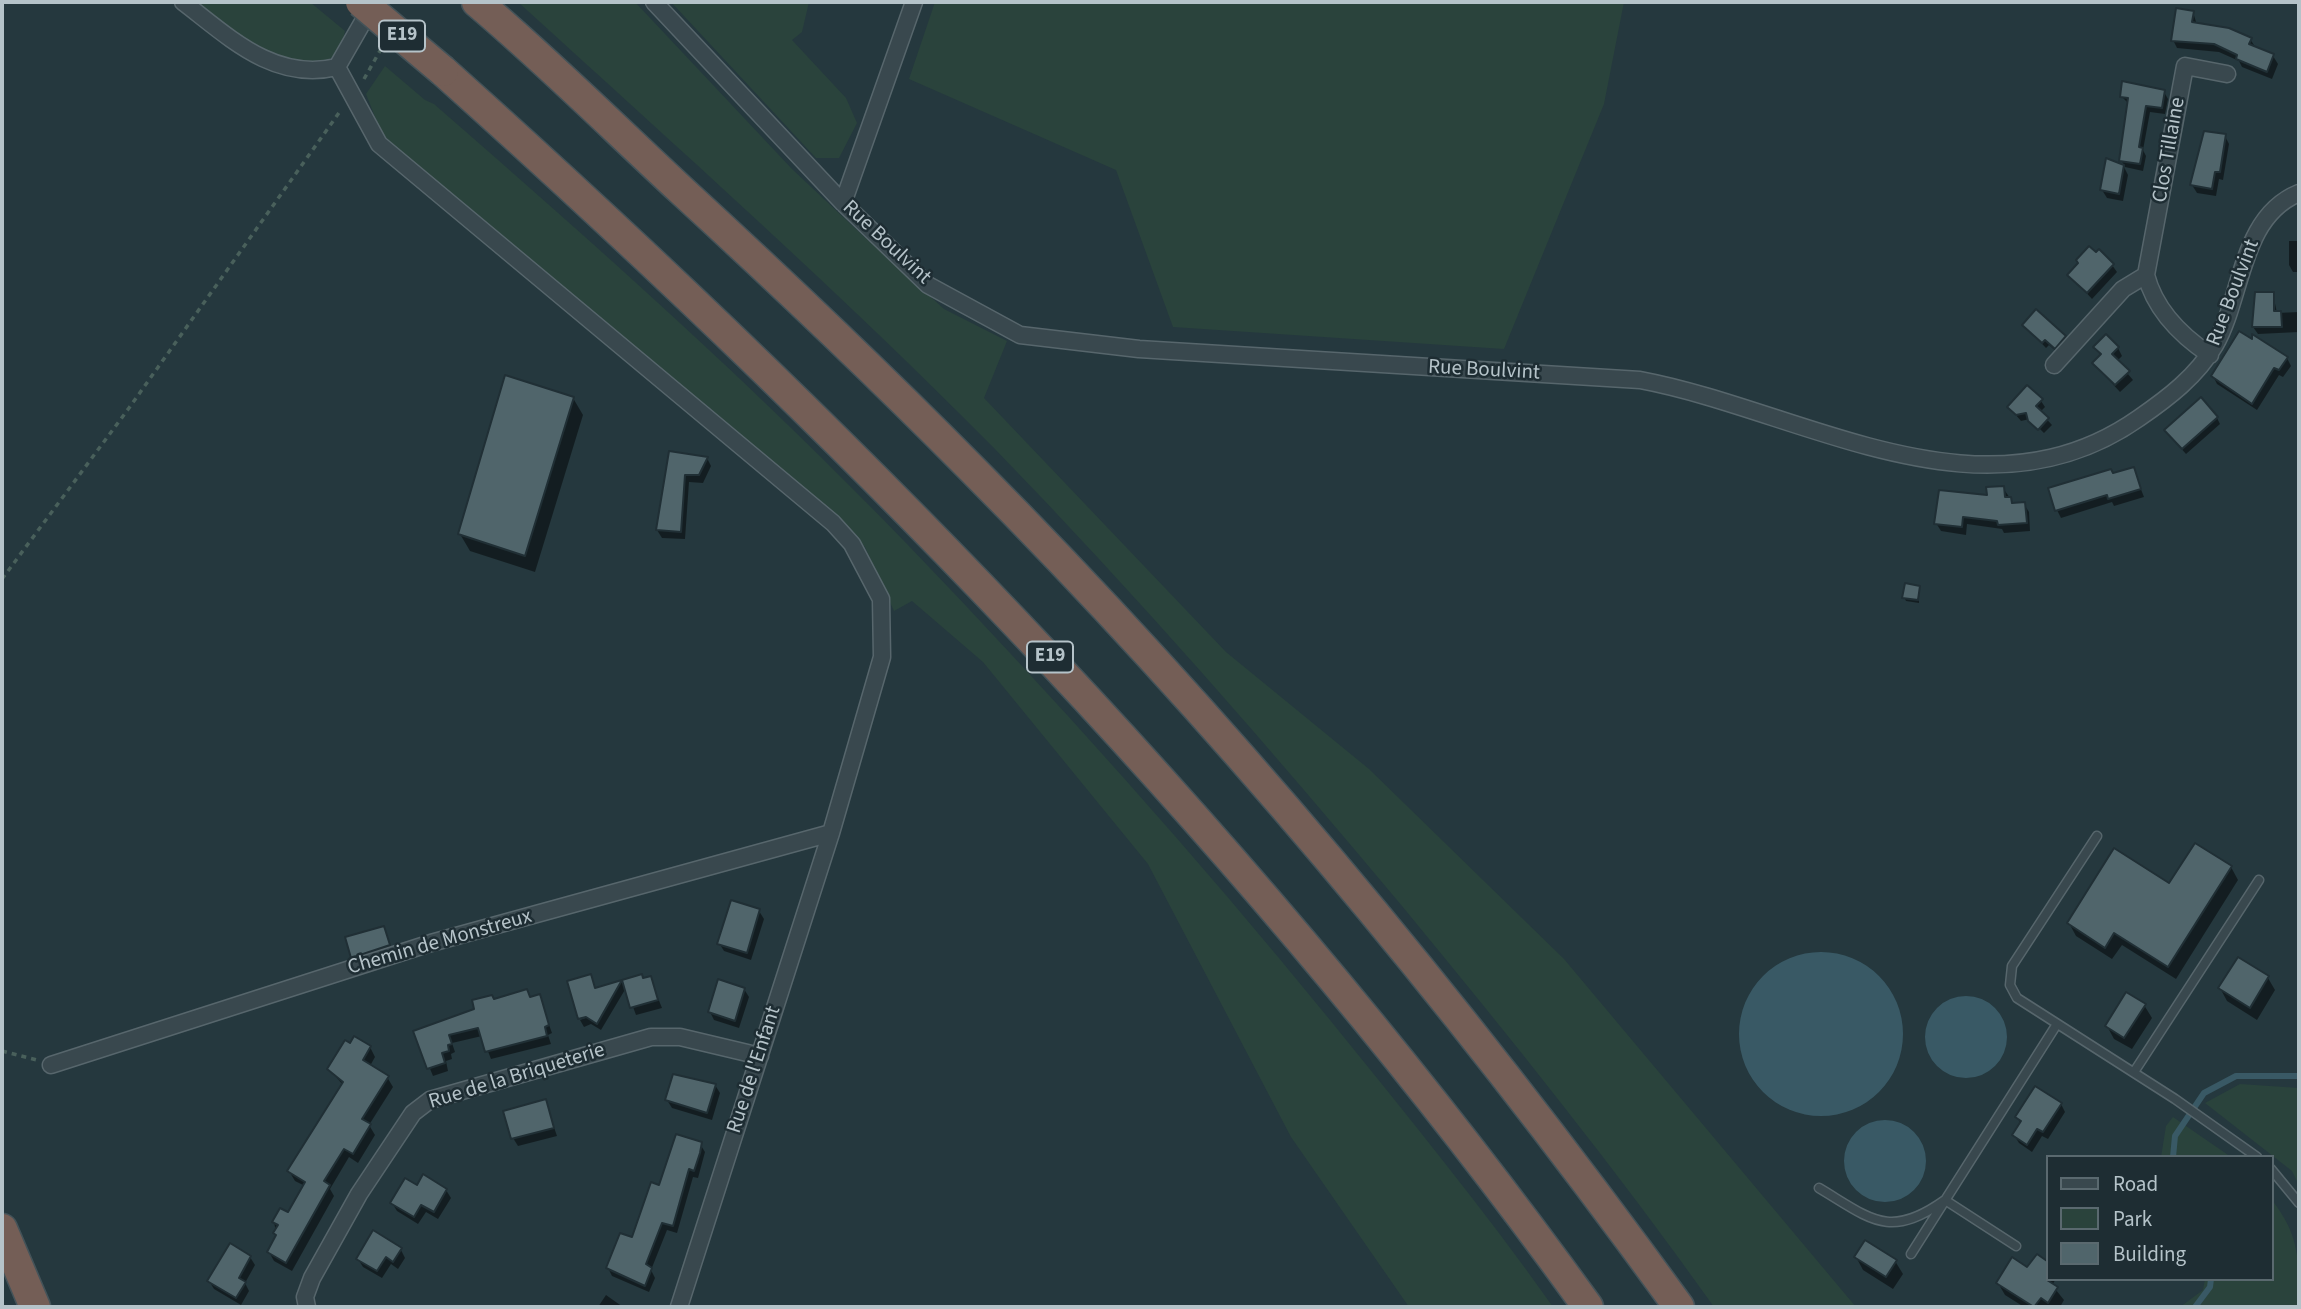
<!DOCTYPE html>
<style>
body{margin:0}
#map{position:relative;width:2301px;height:1309px;overflow:hidden;background:#25383e;font-family:"Source Sans 3",sans-serif}
canvas{display:block}
.frame{position:absolute;inset:0;border:4px solid #b5c3c9;pointer-events:none}
.legend{position:absolute;left:2046px;top:1155px;width:228px;height:126px;box-sizing:border-box;background:#1e2d33;border:2px solid #5a696f;margin:0;padding:9px 12px;list-style:none;font-size:21px;color:#b5c3c9}
.legend li{display:flex;align-items:center;gap:14px;height:35px}
.legend b{width:35px;border:2px solid #5a696f}
</style>
<div id="map">
<canvas width="2301" height="1309"></canvas>
<div class="frame"></div>
<ul class="legend">
<li><b style="height:9px;background:#39484e"></b>Road</li>
<li><b style="height:19px;background:#2a433c"></b>Park</li>
<li><b style="height:19px;background:#50656b"></b>Building</li>
</ul>
</div>
<script>
const c = document.querySelector('canvas').getContext('2d');
c.lineJoin = 'round';
function fillPath(path, color) { c.fillStyle = color; c.fill(path, 'evenodd'); }
function trace(path, color, width, dash) { c.strokeStyle = color; c.lineWidth = width; c.lineCap = dash ? 'butt' : 'round'; c.setLineDash(dash || []); c.stroke(path); }
function write(font, color, halo, rows, align = 'center') {
  c.font = font + ' "Source Sans 3",sans-serif'; c.lineWidth = 5; c.setLineDash([]); c.textBaseline = 'middle'; c.strokeStyle = halo; c.fillStyle = color; for (const [text, x, y, turn = 0] of rows) {
    c.save(); c.translate(x, y); c.rotate((+turn || 0) * Math.PI / 180); c.textAlign = isNaN(turn) ? turn : align; if (halo) c.strokeText(text, 0, 0); c.fillText(text, 0, 0); c.restore();
  }
}
const green = new Path2D(`
 M194 2H310L345 31 341 49C336 53 330 60 324 62 282 79 225 25 194 2Z
 M518 2H635L792 169 859 232 944 309 1007 341 984 398 1226 652 1369 769 1564 959 1856 1307H1714C1616 1169 1510 1037 1402 906 1271 749 1136 594 993 447 841 293 678 148 518 2Z
 M671 2H809L802 32 792 40 846 98 857 123 839 158H816Z
 M935 2H1624L1604 104 1504 349 1173 327 1116 170 909 79Z
 M385 66 425 100 434 104C596 245 758 389 907 544 1054 697 1196 855 1330 1020 1406 1114 1483 1208 1553 1307H1409L1291 1137 1148 864 983 662 912 601 894 611 865 547 829 511 412 165 381 132 366 94Z
 M2240 1084 2299 1088V1185L2292 1171 2205 1103Z
 M2173 1117 2231 1157H2161L2166 1126Z
 M2271 1199C2301 1236 2299 1263 2299 1307H2180L2203 1290 2205 1279H2271Z`);
const water = new Path2D(`
 M1739 1034a82 82 0 1 1 164 0a82 82 0 1 1-164 0Z
 M1925 1037a41 41 0 1 1 82 0a41 41 0 1 1-82 0Z
 M1844 1161a41 41 0 1 1 82 0a41 41 0 1 1-82 0Z`);
const shadow = new Path2D(`
 M2193 12 2197 25 2250 39 2256 48 2273 56 2278 64 2272 79 2242 67 2239 61 2219 52 2177 48 2173 40Z
 M2164 92 2168 99 2165 114 2150 112 2143 150 2146 156 2143 171 2125 167 2121 160 2129 104 2121 96Z
 M2225 136 2229 144 2223 180 2219 179 2216 196 2197 193 2192 185Z
 M2108 160 2124 167 2128 175 2123 201 2107 198 2102 190Z
 M2289 241H2299V272H2293L2289 265Z
 M2112 265 2117 272 2092 299 2070 275Z
 M2273 294 2277 313 2299 312V332L2258 334 2253 327Z
 M2024 325 2065 337 2068 344 2059 354 2049 345 2046 348Z
 M2095 347 2118 348 2122 356 2117 361 2133 380 2120 392 2094 364 2101 356Z
 M2287 358 2291 366 2283 377 2279 375 2257 410 2217 384 2213 376Z
 M573 398 583 415 535 572 470 551 460 534Z
 M2041 401 2045 407 2040 412 2052 425 2044 433 2030 419 2021 421 2009 407Z
 M2217 418 2220 424 2186 454 2170 436Z
 M670 453 707 458 711 466 703 483 689 482 685 539 662 538 657 530Z
 M2133 469 2144 497 2114 506 2112 502 2061 518 2057 510 2113 475Z
 M2003 488 2014 504H2024L2029 512 2030 531 2004 533 2002 529 1967 524 1966 535 1941 531 1936 523Z
 M1919 587V603L1906 601 1904 597Z
 M2231 867 2238 880 2176 979 2122 945 2112 959 2076 936 2069 923Z
 M759 911 764 919 751 960 724 951 719 943Z
 M384 928 393 953 357 965 353 957Z
 M2239 959 2268 978 2275 990 2257 1020 2227 1001 2220 988Z
 M590 976 596 989 641 976 643 980 650 978 662 1008 636 1015 626 988 601 1030 591 1024 584 1027 580 1020 594 1015Z
 M744 989 749 997 739 1028 714 1020 710 1012Z
 M539 997 552 1033 548 1035 551 1044 491 1059 482 1036 452 1043 455 1052 451 1054 452 1059 446 1061 448 1071 433 1076 415 1032 477 1010 494 1001Z
 M2144 1005 2152 1018 2132 1049 2114 1039 2107 1026Z
 M370 1047 375 1057 370 1066 387 1077 393 1087 369 1125 375 1135 358 1163 349 1157 330 1189 334 1196 292 1271 274 1261 269 1252 277 1237 274 1222 288 1215 305 1186 295 1181 289 1171 343 1085 329 1069Z
 M715 1085 720 1093 712 1120 672 1108 667 1100Z
 M545 1101 557 1136 518 1146 513 1138Z
 M2061 1104 2065 1112 2048 1139 2042 1136 2032 1152 2019 1143 2014 1135 2021 1124 2017 1117Z
 M700 1144 705 1152 698 1178 693 1177 677 1233 667 1230 651 1270 655 1278 649 1292 612 1276 608 1268 633 1240 660 1187Z
 M418 1188 446 1190 451 1198 438 1219 426 1212 418 1224 397 1211 392 1203Z
 M401 1250 405 1258 398 1269 391 1264 382 1278 363 1267 358 1259Z
 M2037 1256 2047 1263V1279H2056L2052 1285 2064 1300 2060 1307H2024L2005 1295 1998 1283 2028 1269Z
 M250 1257 255 1265 245 1283 249 1291 241 1305 214 1289 209 1281Z
 M1856 1257 1895 1261 1903 1274 1893 1289 1863 1270Z
 M606 1295 623 1307H598Z`);
const stream = new Path2D(`
 M2173 1157 2175 1136 2204 1093 2236 1076H2299
 M2195 1307 2210 1287 2211 1279`);
const building = new Path2D(`
 M2176 8 2194 11 2192 22 2229 28 2252 38 2249 44 2274 54 2267 72 2236 59 2237 55 2214 44 2171 41Z
 M2122 81 2165 90 2162 108 2146 106 2139 147 2143 148 2140 164 2119 161 2128 98 2120 97Z
 M2204 131 2226 134 2220 172H2215L2212 189 2190 185Z
 M2106 158 2124 165 2119 194 2100 190Z
 M2089 246 2096 252 2099 249 2114 264 2087 293 2067 275 2078 263 2076 260Z
 M2255 292H2274V311H2281L2282 327H2252Z
 M2036 309 2066 336 2055 349 2045 340 2042 343 2022 325Z
 M2239 331 2252 339V334L2288 357 2279 370 2274 368 2252 404 2211 376Z
 M2106 334 2119 347 2112 354 2130 371 2115 385 2092 363 2101 354 2093 347Z
 M505 375 574 397 525 556 458 534Z
 M2027 385 2043 399 2036 406 2049 418 2038 430 2028 421 2026 413 2016 415 2007 407Z
 M2201 397 2218 417 2182 449 2164 430Z
 M669 451 708 457 699 475H685L681 532 656 530Z
 M2134 467 2141 489 2108 499 2107 495 2055 511 2048 488 2111 469 2113 473Z
 M2004 486 2005 497H2011L2012 503 2025 502 2027 523 1998 525 1997 521 1963 517 1962 527 1934 524 1939 490 1987 495 1986 487Z
 M1905 583 1920 586 1918 600 1902 598Z
 M2195 843 2232 866 2168 967 2114 933 2105 948 2067 923 2114 848 2169 883Z
 M731 900 760 909 747 953 717 944Z
 M384 926 390 945 351 958 345 937Z
 M2238 957 2269 976 2250 1008 2218 988Z
 M591 974 595 988 642 974 643 978 651 976 658 1000 630 1008 622 980 597 1024 586 1017 578 1019 567 981Z
 M718 979 745 988 735 1021 708 1012Z
 M527 989 530 997 540 994 549 1025 545 1027 547 1036 485 1052 478 1028 449 1035 452 1044 448 1045 449 1051 442 1053 445 1063 427 1069 413 1031 474 1009 472 1000 492 995 494 999Z
 M2126 992 2146 1004 2124 1038 2105 1026Z
 M354 1036 371 1046 363 1060 389 1076 362 1119 371 1124 353 1154 344 1149 324 1181 330 1185 286 1263 267 1252 276 1235 273 1233 278 1225 272 1222 280 1208 288 1212 305 1182 287 1171 343 1082 327 1069 345 1040 350 1043Z
 M673 1074 716 1084 707 1113 665 1100Z
 M2035 1086 2062 1103 2043 1132 2037 1129 2027 1145 2012 1135 2021 1121 2015 1117Z
 M546 1099 554 1128 511 1139 503 1111Z
 M676 1134 702 1142 700 1153 694 1171 689 1169 673 1226 662 1223 646 1264 652 1268 645 1286 606 1268 620 1233 632 1237 651 1182 659 1185Z
 M423 1174 447 1189 434 1212 421 1205 414 1217 390 1203 405 1178 417 1185Z
 M373 1230 402 1248 393 1262 386 1257 377 1271 356 1259Z
 M1865 1240 1897 1260 1886 1277 1854 1257Z
 M230 1243 251 1256 239 1278 246 1282 236 1298 207 1281Z
 M2037 1254 2047 1261V1280L2058 1287 2048 1303 2041 1298 2034 1307 1996 1283 2012 1257 2027 1267Z`);
const path = new Path2D(`
 M364 79 381 49
 M2 579 129 408 341 110
 M2 1051 37 1060`);
const lane = new Path2D(`
 M2097 836 2012 966 2010 985 2017 998 2175 1099 2257 1157
 M2134 1072 2259 880
 M2271 1169 2299 1203
 M1819 1188C1871 1219 1889 1240 1945 1200L2016 1246
 M1911 1254 2057 1024`);
const street = new Path2D(`
 M183 2C229 37 274 82 337 67
 M654 2 843 203 928 285 1020 335 1139 349 1640 380C1804 411 1981 529 2139 418 2168 398 2197 376 2215 345 2243 296 2240 217 2299 193
 M337 67 379 144 833 523 852 544 881 599 882 657 831 833 679 1307
 M337 67 372 6
 M843 203 914 2
 M2210 355C2180 335 2155 310 2146 275L2185 66 2227 74
 M2054 365 2123 289 2146 275
 M51 1065 431 943 831 833
 M307 1307 305 1297 312 1278 359 1194 413 1113 430 1100 651 1037H680L760 1056`);
const highway = new Path2D(`
 M477 2C547 61 613 127 681 190 779 280 877 373 971 468 1228 726 1465 1012 1679 1307
 M443 71C862 446 1258 850 1588 1307
 M2 1229 35 1307`);
const highwayBridge = new Path2D(`
 M361 2 443 71`);
const shields = [
 [402,36,46],
 [1050,657,46]
];
const shieldNames = [
 ["E19",402,36],
 ["E19",1050,657]
];
const streetNames = [
 ["Clos Tillaine",2170,150,-80],
 ["Rue Boulvint",886,243,43],
 ["Rue Boulvint",2234,293,-69],
 ["Rue Boulvint",1484,371,3],
 ["Chemin de Monstreux",440,943,-16],
 ["Rue de l'Enfant",755,1070,-72],
 ["Rue de la Briqueterie",517,1077,-17]
];
fillPath(green, '#2a433c');
fillPath(water, '#395965');
fillPath(shadow, '#0007');
trace(stream, '#395965', 6);
fillPath(building, '#50656b');
trace(building, '#202f35', 2);
trace(lane, '#57666c', 11);
trace(street, '#57666c', 19);
trace(highway, '#445359', 33);
trace(path, '#49605b', 3.5, [5, 5]);
trace(lane, '#39484e', 8);
trace(street, '#39484e', 16);
trace(highway, '#745e56', 30);
trace(highwayBridge, '#445359', 33, []);
trace(highwayBridge, '#745e56', 30);
for (const [x, y, w] of shields) { const box = new Path2D(); box.roundRect(x - w / 2, y - 15.5, w, 31, 5); c.fillStyle = '#1e2d33'; c.fill(box); trace(box, '#b5c3c9', 2); }
write('bold 19px', '#b5c3c9', null, shieldNames);
write('21px', '#b5c3c9', '#1e2d33', streetNames);
</script>
